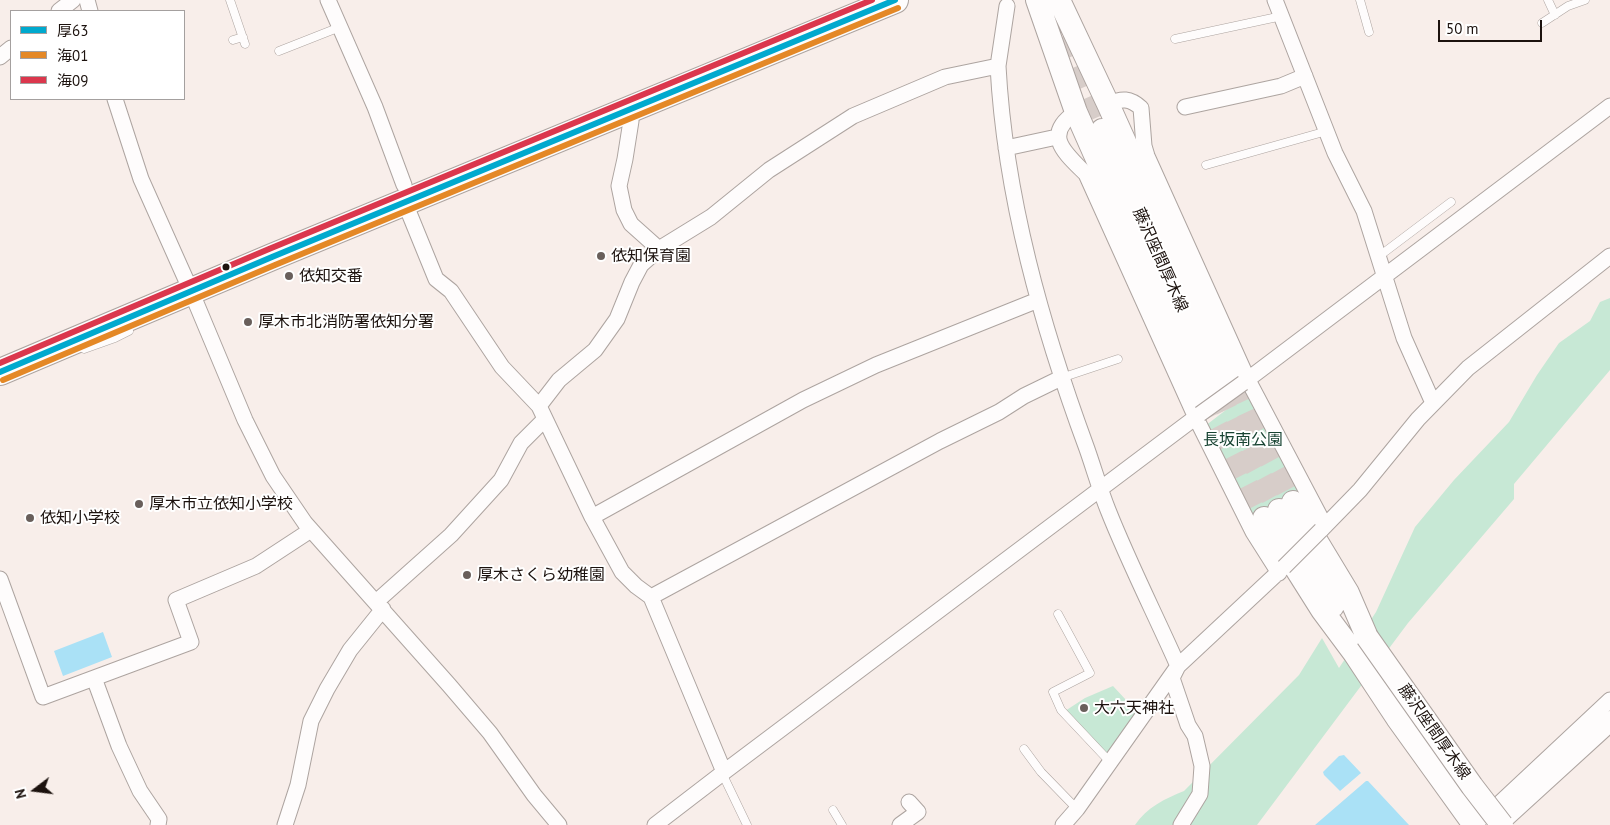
<!DOCTYPE html>
<meta charset="utf-8">
<style>
body{margin:0}
#map{position:relative;width:1610px;height:825px;overflow:hidden;background:#f8eeea;font-family:"PT Sans","Noto Sans JP",sans-serif}
canvas{display:block}
.legend{position:absolute;left:10px;top:10px;width:175px;height:90px;box-sizing:border-box;background:#fff;border:1px solid #a4a09f;margin:0;padding:6px 9px;list-style:none;font-size:15px;color:#1c120e}
.legend li{display:flex;align-items:center;gap:10px;height:25px}
.legend b{width:25px;border:1px solid #a4a09f}
.north{position:absolute;left:10px;top:765px;width:50px;height:50px;-webkit-text-stroke:4px #fff;paint-order:stroke;rotate:255deg;font-size:14px;font-weight:700;line-height:20px;text-align:center;color:#1c120e}
.north::after{content:'';display:block;margin:auto;width:18px;height:22px;background:#1c120e;clip-path:polygon(50% 0,100% 100%,50% 72%,0 100%)}
.scale{position:absolute;left:1438px;top:20px;width:104px;height:22px;box-sizing:border-box;border:2px solid #1c120e;border-top:0;padding-left:6px;font-size:15px;line-height:18px;white-space:nowrap;color:#1c120e;-webkit-text-stroke:4px #fff;paint-order:stroke}
</style>
<div id="map">
<canvas width="1610" height="825"></canvas>
<ul class="legend">
<li><b style="height:6px;background:#00a9ce"></b>厚63</li>
<li><b style="height:6px;background:#e48826"></b>海01</li>
<li><b style="height:6px;background:#db374d"></b>海09</li>
</ul>
<div class="north">N</div>
<div class="scale">50 m</div>
</div>
<script>
const c = document.querySelector('canvas').getContext('2d');
c.lineJoin = 'round';
function fillPath(path, color) { c.fillStyle = color; c.fill(path, 'evenodd'); }
function trace(path, color, width, dash) { c.strokeStyle = color; c.lineWidth = width; c.lineCap = dash ? 'butt' : 'round'; c.setLineDash(dash || []); c.stroke(path); }
function write(font, color, halo, rows, align = 'center') {
  c.font = font + ' "PT Sans","Noto Sans JP",sans-serif'; c.lineWidth = 4; c.setLineDash([]); c.textBaseline = 'middle'; c.strokeStyle = halo; c.fillStyle = color; for (const [text, x, y, turn = 0] of rows) {
    c.save(); c.translate(x, y); c.rotate((+turn || 0) * Math.PI / 180); c.textAlign = isNaN(turn) ? turn : align; if (halo) c.strokeText(text, 0, 0); c.fillText(text, 0, 0); c.restore();
  }
}
const green = new Path2D(`
 M1610 298V370L1514 484V499L1408 623 1257 825H1135C1146 808 1166 798 1184 791L1299 675 1322 638 1339 668 1376 612 1415 527 1454 480 1509 422 1537 375 1559 343 1590 321 1600 302Z
 M1248 393 1301 495 1255 519 1205 426Z
 M1113 686 1140 715 1109 758 1065 711 1085 698Z`);
const water = new Path2D(`
 M103 632 112 657 63 676 54 651Z
 M1344 755 1361 773 1340 791 1324 775 1323 772 1339 756Z
 M1366 781H1368L1409 825H1315Z`);
const primaryTunnel = new Path2D(`
 M1050 6 1068 52 1102 130
 M1233 382 1265 450 1293 502
 M1217 390 1250 457 1279 510
 M1202 397 1264 518`);
const lane = new Path2D(`
 M230 0 245 44
 M1360 0 1369 32
 M1548 0 1555 15
 M1542 23 1568 6 1585 0
 M1175 39 1282 16
 M233 40 243 37
 M279 51 340 27
 M1206 165 1327 131
 M1378 257 1451 202
 M84 349 115 338 129 331
 M1061 378 1118 359
 M1058 614 1090 673 1053 692 1061 710 1110 762
 M1024 749 1041 772 1077 809
 M722 773 747 825
 M833 810 842 825`);
const street = new Path2D(`
 M87 0 90 11
 M328 0 375 107 404 185
 M1275 0 1335 153 1364 211 1404 338 1433 403
 M59 11 73 0
 M0 57 11 48
 M998 66 1007 6
 M115 99 141 179 191 291 245 420 273 476 305 523 449 685 490 733 534 795 559 825
 M1108 104C1122 98 1130 98 1141 108L1144 146 1147 156 1248 380 1325 526
 M1185 107 1281 86 1305 76
 M631 110V121L625 159 619 186 624 210 631 224 659 249
 M1076 112C1042 135 1065 153 1086 174L1196 418 1253 532 1279 573
 M1006 148 1057 137
 M405 203 436 279 451 291 502 367 539 406
 M1243 383 1610 106
 M592 517 803 400 876 365 1038 300
 M1321 530 1360 490 1418 419 1468 368 1610 256
 M0 579 43 697 191 642 176 600 256 566 311 530
 M651 597 940 441 999 412 1024 396 1061 378
 M376 602 451 535 501 480 521 443 545 419
 M94 678 119 746 140 791 159 819 158 825
 M724 772 651 597 636 586 622 572 592 517 539 406 559 380 595 350 617 319 632 282 641 265 659 249 711 217 769 170 853 116 945 77 998 66C1005 197 1042 327 1087 449 1094 469 1100 490 1108 510 1129 563 1155 614 1178 666L1172 678 1188 725 1195 736 1202 766 1200 794 1181 825
 M1485 817 1610 700
 M285 825 298 785 311 721 327 689 350 650 383 609
 M655 825 724 772 1200 414
 M900 825 918 812 909 802
 M1063 825 1077 809 1178 666 1284 567`);
const secondary = new Path2D(`
 M1496 825 1610 721`);
const primary = new Path2D(`
 M1037 0 1076 112 1202 397
 M1059 0 1108 104 1233 382
 M1102 130 1217 390
 M1293 502 1348 593 1367 637
 M1279 510 1320 577 1333 606
 M1264 518 1322 610 1354 653 1397 718 1474 825`);
const highway = new Path2D(`
 M0 372 272 257 895 0`);
const streetBridge = new Path2D(`
 M1200 414 1243 383
 M1284 567 1321 530`);
const primaryBridge = new Path2D(`
 M1367 637 1472 786 1502 825`);
const bus1 = new Path2D(`
 M0 372 272 257 895 0`);
const bus2 = new Path2D(`
 M3 380 275 265 898 8`);
const bus3 = new Path2D(`
 M0 363 269 249 872 0`);
const markers = [
 [601,256,5,"#695f5b"],
 [226,267,4.5,"#1c120e"],
 [289,276,5,"#695f5b"],
 [248,322,5,"#695f5b"],
 [139,504,5,"#695f5b"],
 [30,518,5,"#695f5b"],
 [467,575,5,"#695f5b"],
 [1084,708,5,"#695f5b"]
];
const poiNames = [
 ["依知保育園",611,256],
 ["依知交番",299,276],
 ["厚木市北消防署依知分署",258,322],
 ["厚木市立依知小学校",149,504],
 ["依知小学校",40,518],
 ["厚木さくら幼稚園",477,575],
 ["大六天神社",1094,708]
];
const streetNames = [
 ["藤沢座間厚木線",1160,260,66],
 ["藤沢座間厚木線",1434,732,55]
];
const parkNames = [
 ["長坂南公園",1243,440]
];
fillPath(green, '#c7e8d5');
fillPath(water, '#aae1f6');
trace(primaryTunnel, '#d7cdc9', 22, [22, 11]);
trace(lane, '#ada4a0', 9);
trace(street, '#ada4a0', 17);
trace(secondary, '#ada4a0', 22);
trace(primary, '#ada4a0', 24);
trace(highway, '#ada4a0', 28);
trace(lane, '#fefcfc', 8);
trace(street, '#fefcfc', 15);
trace(secondary, '#fefcfc', 20);
trace(primary, '#fefcfc', 22);
trace(highway, '#fefcfc', 26);
trace(streetBridge, '#ada4a0', 17, []);
trace(primaryBridge, '#ada4a0', 24, []);
trace(streetBridge, '#fefcfc', 15);
trace(primaryBridge, '#fefcfc', 22);
trace(bus1, '#00a9ce', 6);
trace(bus2, '#e48826', 6);
trace(bus3, '#db374d', 6);
for (const [x, y, r, color] of markers) { const dot = new Path2D(); dot.arc(x, y, r, 0, 2 * Math.PI); c.fillStyle = color; c.fill(dot); trace(dot, '#fff', 2); }
write('16px', '#1c120e', '#fff', poiNames, 'left');
write('16px', '#1c120e', '#fff', streetNames);
write('16px', '#184433', '#fff', parkNames);
</script>
